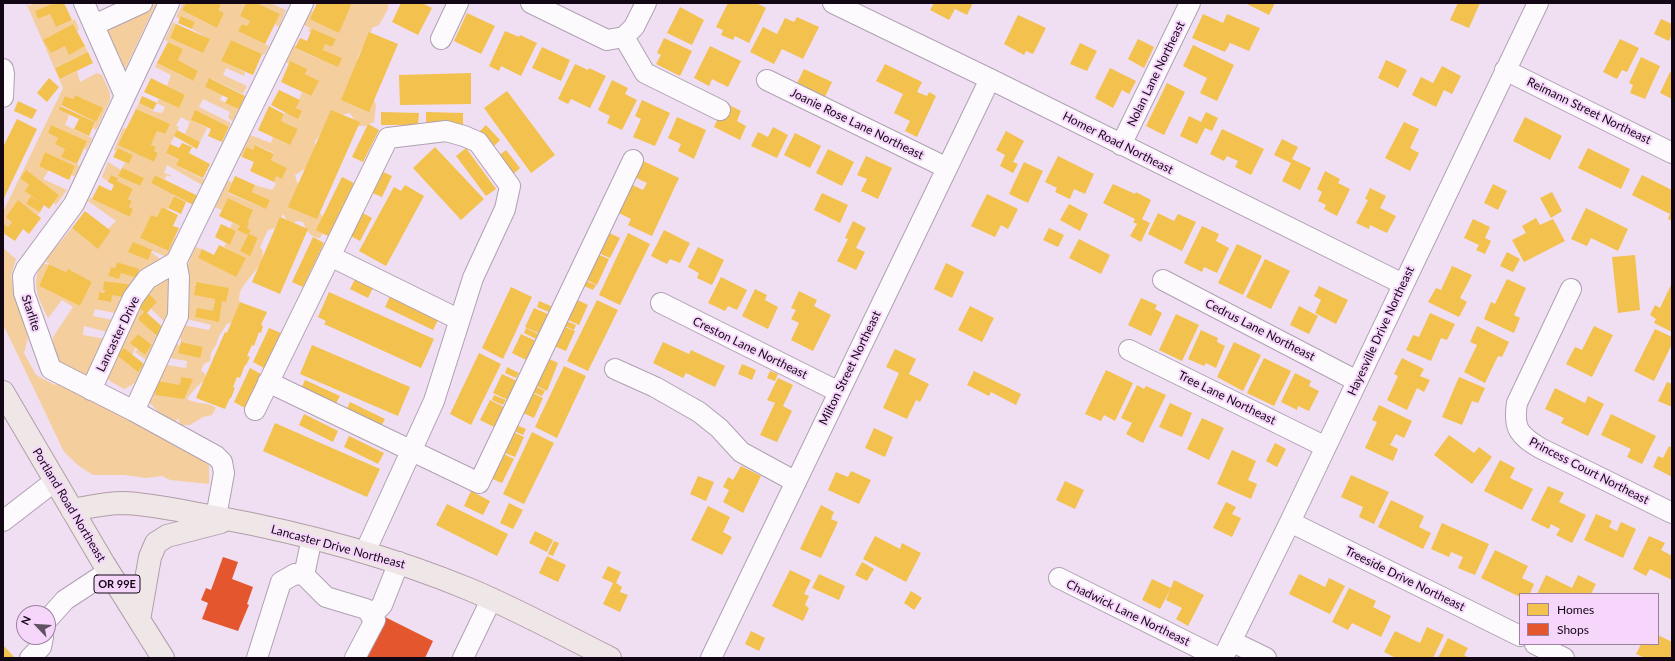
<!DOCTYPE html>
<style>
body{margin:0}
#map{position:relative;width:1675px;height:661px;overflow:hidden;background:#f0def3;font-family:Lato,sans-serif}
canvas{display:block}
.frame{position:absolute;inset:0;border:4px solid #130615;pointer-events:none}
.legend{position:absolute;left:1519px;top:593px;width:140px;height:52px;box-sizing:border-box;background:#f6d6fb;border:1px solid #9b839f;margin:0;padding:5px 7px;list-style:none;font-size:12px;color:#130615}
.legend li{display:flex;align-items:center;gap:8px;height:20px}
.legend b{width:20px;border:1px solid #9b839f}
.north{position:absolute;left:16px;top:605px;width:40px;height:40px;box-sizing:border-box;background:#f6d6fb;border:1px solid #9b839f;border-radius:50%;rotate:295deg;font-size:11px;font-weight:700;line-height:16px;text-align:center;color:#130615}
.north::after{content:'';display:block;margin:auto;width:14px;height:18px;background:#605263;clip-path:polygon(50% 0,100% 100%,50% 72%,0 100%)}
</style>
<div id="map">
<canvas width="1675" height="661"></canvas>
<div class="frame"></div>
<ul class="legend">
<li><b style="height:11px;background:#f2c14e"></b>Homes</li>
<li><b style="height:11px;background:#e4572e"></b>Shops</li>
</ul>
<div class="north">N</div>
</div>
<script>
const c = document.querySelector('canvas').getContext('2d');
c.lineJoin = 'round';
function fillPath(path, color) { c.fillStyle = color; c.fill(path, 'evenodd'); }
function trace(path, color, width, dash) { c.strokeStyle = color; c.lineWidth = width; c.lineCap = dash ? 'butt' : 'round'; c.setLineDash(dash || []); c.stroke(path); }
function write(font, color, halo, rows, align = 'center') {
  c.font = font + ' Lato,sans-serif'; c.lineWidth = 4; c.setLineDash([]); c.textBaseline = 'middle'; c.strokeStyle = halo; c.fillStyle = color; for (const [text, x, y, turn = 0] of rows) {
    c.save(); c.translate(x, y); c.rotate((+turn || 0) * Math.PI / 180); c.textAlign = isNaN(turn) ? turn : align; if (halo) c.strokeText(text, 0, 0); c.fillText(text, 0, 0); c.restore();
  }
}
const green = new Path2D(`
 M26 3 29 6 36 3H54L35 11 38 19 50 14 56 27 75 19 79 29 77 31 73 24 44 40 51 53 65 46 70 54 85 46 88 52 56 67 61 79 77 71 80 82 97 73 102 75 110 93V100L96 130 93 128 102 108 75 95 73 99 65 96 59 110 69 115 65 125 92 138 87 150 84 149 87 141 51 125 48 133 58 138 55 144 65 149 62 157 80 166 75 176 71 175 75 166 45 152 39 165 49 170 43 179 67 190 56 205 53 203 59 195 26 171 20 178 29 185 32 196 26 204 40 212 38 215 18 201 12 222 8 227 3 223V212L63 88Z
 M183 3H186L182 10 217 28 224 13 218 10 217 6 218 3H246L240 16 250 21 247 26 242 24 239 31 269 46 264 55 231 40 221 61 245 72 244 76 226 68 223 75 247 86 243 94 212 79 208 80 205 87 222 95 220 100 239 109 233 121 228 118 230 112 203 99 199 107 231 123 229 127 195 111 191 120 207 128 200 142 185 134 190 122 181 117 176 126 179 127 166 153 179 159 176 165 205 180 202 185 167 165 164 173 171 175V177L167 175 165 179 155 175 151 183 174 195 168 208 167 209 162 207 157 217 151 215 140 238 167 251 176 236 179 239 170 258 147 249 164 262 163 274 165 276 169 275C171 280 173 283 175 287 180 298 174 316 168 325L151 309 157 302 148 295 144 299 141 297 135 304 144 312 139 317 140 320 160 340 150 363 135 352 138 349 145 355 152 345 138 334 133 340 135 349 132 355 126 358 128 364 134 367H142L144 364 149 366C142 377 136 384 124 389 120 386 114 384 110 381 105 376 102 368 94 365L88 378 66 370 55 363 53 350V337L73 307 62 300 48 318C39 300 29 282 43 263L49 265 39 286 80 306 92 282 68 270 66 272 44 261 72 228 93 245 98 244 99 247 111 231 108 229 116 221 88 201 91 197 92 199 130 217 133 209 129 207 132 201 128 199 133 189 117 181 118 178 112 175 108 182 102 177 108 162 121 170 119 176 139 186 143 178 122 168 125 163 129 164 133 155 118 148 116 151 114 150 123 128 126 129 119 145 154 162 158 153 154 151 156 147 151 145 157 131 165 134 169 124 136 109 139 103 155 112 162 113 165 107 157 103 159 99 177 107 181 104 185 95 167 86 171 75 155 67 157 63 192 81 198 71 178 60 183 49 165 40 173 22 176 24 170 38 203 53 209 39 192 29 195 22 182 16 180 19 176 17ZM117 262 129 266 130 271 128 275 121 273 114 278 108 276 111 267 115 268ZM142 277 144 279V290L137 299 121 333 111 340V347L113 350 108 360 103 359 102 349 106 339 83 335 84 326 111 333 117 321 93 316 95 309 120 314 122 310 126 308V301L130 298ZM105 281 113 282V284L123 291 124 293 122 296 117 293 108 296 109 302 98 300 99 292 104 293 105 290 103 289Z
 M257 3H271L286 10 279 27 275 24 280 14Z
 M352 3H388V9L379 25 372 28C370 40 357 52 357 62L376 105 374 122 365 126H358L350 113 337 116 328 125 315 141V146L308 167 295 175 297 182 303 187 326 222 324 231 320 238C309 237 307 231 303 222L297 221 291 224 288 222 283 214 275 228 268 230 260 247 262 249C267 267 245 277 240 293 238 297 240 304 241 309L232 322 227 324 219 336 216 345 211 353 210 361 204 364 201 370 205 374 206 379C198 385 193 391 187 399 198 405 207 401 216 408L212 415 203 417 190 425H180L178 418 174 424 162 416 150 403 149 401 160 364 186 368 187 361 164 357 169 343 202 349 203 347 181 342V338L172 337 178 324 209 330 211 325 183 318C184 291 183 271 195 247L202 249 198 258 236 277 241 256 224 247 226 243 230 245 236 231 230 228 232 223 240 226 238 230 248 235 253 249 258 239 249 234 251 230 247 228 249 223 248 222 253 210 228 198 222 210 214 207 227 180 233 183 228 193 261 207 270 200 252 192 255 185 272 190 276 184 274 182 276 176 283 177 287 168 271 160 274 153 256 145 253 150 246 148 242 157 240 156 250 135 271 143 273 137 287 144C290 139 296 134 298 129L281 121 285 112 299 118 301 111 296 108 302 92 310 96 305 74 286 62 294 45 297 46 296 49 319 59 325 56 323 50 325 44 332 47 336 39 321 33H313L308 31 310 28 302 24 310 10 313 11 312 15 339 32ZM197 282 220 302 216 321 213 311 215 299 194 285Z
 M156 4 124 71 104 29Z
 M3 248 16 259 11 276 15 295 28 338 24 353 36 375 55 385 58 382 158 436 196 454 209 466V484L170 480 162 476 146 478 124 475H93L79 466 64 452 3 324Z`);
const homes = new Path2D(`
 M54 3H64L72 20 56 27 50 14 38 19 35 11Z
 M186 3H216L221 5 218 10 224 13 217 28 182 10Z
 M246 3H257L280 14 265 44 238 31 242 24 247 26 250 21 240 16Z
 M317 3H352L339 33 310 19Z
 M401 3H422L432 8 418 35 392 22Z
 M728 3H756L766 8 749 43 735 36 733 40 721 35 723 30 716 27Z
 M934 3H973L967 15 955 9 949 20 930 10Z
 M1248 3H1275L1269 15 1247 4Z
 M1458 3H1480L1469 28 1450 20Z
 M680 7 704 20 692 45 667 33Z
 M467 13 495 26 481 54 454 41Z
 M1203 14 1223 23 1227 14 1260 28 1249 51 1230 43 1225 52 1192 38Z
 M1018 15 1046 28 1033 54 1026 51 1024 55 1004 44Z
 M181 16 195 22 192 29 178 23Z
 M797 17 819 27 803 59 782 49 774 64 750 52 763 27 777 34 785 18 794 22Z
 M1661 19 1672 24V34L1669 41 1654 34Z
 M73 24 85 46 69 55 65 46 51 53 43 40Z
 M176 24 210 39 203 53 170 38Z
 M312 29 336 39 332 47 325 44 323 50 342 58 338 67 295 48 300 38 307 41Z
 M505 31 519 37 520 35 537 43 521 76 501 66 499 71 489 66Z
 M369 32 398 44 369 112 341 100Z
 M664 38 692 51 680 76 656 64 661 55 657 53Z
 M1138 39 1154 47 1144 68 1128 59Z
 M1620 39 1639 48 1627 72 1622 70 1617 79 1603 72Z
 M231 40 262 54 253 75 221 61Z
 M168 42 183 49 178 60 198 71 193 81 157 63Z
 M1080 43 1097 51 1087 71 1070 64Z
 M1193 45 1234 65 1217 101 1200 93 1207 78 1183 66Z
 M710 46 741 61 728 87 712 79 709 86 694 78Z
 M542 47 570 60 561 81 532 68Z
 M88 52 93 63 60 79 55 68Z
 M1641 57 1660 66 1645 99 1630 93 1633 85 1629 83Z
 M1386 60 1407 70 1398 88 1378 78Z
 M290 61 307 69 305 74 319 81 311 96 281 82Z
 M575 64 588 70 589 68 606 76 590 108 571 99 568 104 558 99Z
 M885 64 922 82 917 92 927 96 929 92 936 96 917 137 905 131 910 121 894 113 903 94 876 81Z
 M1442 66 1461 76 1452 94 1444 90 1436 107 1412 95 1421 77 1433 83Z
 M1110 68 1136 81 1129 94 1122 90 1113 108 1095 98Z
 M804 69 832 82 822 103 794 89Z
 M1670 72 1672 73V99L1660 93Z
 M471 73V104L400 105 399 75Z
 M49 78 59 87 47 102 37 93Z
 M151 78 185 95 179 108 144 92Z
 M209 78 245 96 239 109 225 103 228 98 205 87Z
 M612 80 628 88 625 94 637 100 622 130 607 123 610 116 598 110Z
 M1167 83 1185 92 1164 135 1146 126Z
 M279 90 300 100 296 108 302 111 298 119 271 105Z
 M507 91 555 155 531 173 484 108Z
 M75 95 103 108 96 122 61 105 65 96 73 99Z
 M142 96 157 103 153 110 139 103Z
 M642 100 670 113 655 146 633 137 641 119 635 116Z
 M18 101 37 110 32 119 14 111Z
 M725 103 741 111 737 121 746 126 740 140 714 127Z
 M60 106 95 122 89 136 74 129 79 119 59 110Z
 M269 106 284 114 281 121 298 129 290 145 258 130Z
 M136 109 170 124 165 134 157 131 151 145 156 147 154 151 158 153 154 162 118 145Z
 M195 110 229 127 222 142 208 136 211 129 191 120Z
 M331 110 360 122 317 219 288 207Z
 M381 112 419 113 418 125H381Z
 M426 112 463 113V126L426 124Z
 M1206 112 1218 118 1212 131 1205 128 1197 144 1180 136 1189 116 1201 122Z
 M677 117 706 130 694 159 678 151 681 144 668 138Z
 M1525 117 1562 136 1550 160 1513 141Z
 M17 119 37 129 3 200V147Z
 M1404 122 1419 129 1410 148 1419 153 1410 171 1385 158Z
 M368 124 379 130 363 162 352 157Z
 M51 125 87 141 77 164 61 157 65 149 55 144 58 138 48 133Z
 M486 125 500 140 491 149 477 134Z
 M773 127 788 135 777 158 751 146 758 132 768 137Z
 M1222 129 1264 149 1251 175 1235 167 1238 161 1227 156 1224 161 1210 154Z
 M177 130 200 142 197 149 174 136Z
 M1006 131 1024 141 1013 162 1018 164 1013 173 1000 166 1005 155 996 150Z
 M795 133 821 146 810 168 784 155Z
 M1282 139 1298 147 1292 159 1311 168 1300 190 1282 181 1291 163 1274 155Z
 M182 143 192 147 189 153 210 164 203 178 176 165 179 159 166 153 170 144 179 148Z
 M255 145 274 154 271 160 287 168 282 179 276 176 274 182 250 171 254 162 242 157 246 147 253 150Z
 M435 147 484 199 461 220 413 168Z
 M118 148 133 155 129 164 113 157Z
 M466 148 496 189 486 196 456 156Z
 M1588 148 1630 169 1621 189 1578 168Z
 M828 149 854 162 842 186 816 173Z
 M506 150 520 168 511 176 496 158Z
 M45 152 75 166 69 180 39 166Z
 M866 156 892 168 878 199 861 191 867 179 857 175Z
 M1058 156 1094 174 1085 194 1074 189 1070 199 1055 192 1057 188 1045 182Z
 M639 159 679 178 652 236 628 225 631 219 615 211 628 183 643 190 647 183 632 176Z
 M1024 162 1043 171 1028 203 1009 194Z
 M122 168 144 178 140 186 118 176Z
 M26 170 59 195 49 209 44 205 40 212 26 204 31 196 41 203 25 191 29 185 20 178Z
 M381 171 392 176 382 197 370 192Z
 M1325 171 1340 179 1338 183 1350 189 1337 216 1324 209 1326 205 1318 201 1322 192 1317 189Z
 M111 175 118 178 117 181 133 189 128 199 132 201 129 207 133 209 130 217 92 199 99 185 111 191 114 185 108 182Z
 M155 175 198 196 193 205 151 183Z
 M1642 175 1672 190V221L1668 219 1670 214 1632 195Z
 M235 176 255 185 252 192 270 200 266 209 228 192Z
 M342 177 354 183 328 236 316 230Z
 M1113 184 1135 194 1136 192 1151 200 1142 219 1150 223 1141 242 1130 236 1137 224 1133 222 1135 219 1103 203Z
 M1493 184 1507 191 1498 210 1484 203Z
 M405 185 424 196 386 266 359 251 394 187 401 191Z
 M1370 188 1386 196 1380 208 1396 216 1387 233 1370 225 1369 229 1356 223 1368 200 1365 199Z
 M1552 192 1562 211 1551 218 1540 198Z
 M822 193 848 205 840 223 814 210Z
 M987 194 1018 209 1008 229 1001 225 995 237 971 226Z
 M174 196 186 202 181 214 168 208Z
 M228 198 253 210 248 222 249 223 247 228 251 230 249 234 258 238 250 256 240 251 248 235 237 230 240 226 219 216Z
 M18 200 41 218 29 234 23 229 15 241 3 233V223L8 227 12 222 6 217Z
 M1069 204 1088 214 1080 231 1060 220Z
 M162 207 178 215 173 226 179 228 168 251 140 238 151 215 157 217Z
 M1586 208 1628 229 1618 251 1591 238 1587 246 1571 239Z
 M85 211 111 231 98 249 72 228Z
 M361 212 372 218 360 241 349 235Z
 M1158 213 1174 221 1178 214 1196 222 1182 251 1148 234Z
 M280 217 308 229 280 294 252 282Z
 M1536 218 1540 225 1553 219 1565 241 1524 262 1512 240 1526 233 1522 226Z
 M1473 219 1490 227 1485 238 1491 241 1485 254 1476 250 1479 245 1464 238Z
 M853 221 866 228 856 248 865 252 856 270 837 261 848 239 845 238Z
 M221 224 236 231 230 245 215 237Z
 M1202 226 1219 234 1216 241 1229 248 1217 273 1204 267 1202 272 1184 263Z
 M1049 228 1064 235 1058 247 1043 240Z
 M664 230 690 243 680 263 670 259 667 264 651 256Z
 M605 231 620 238 610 258 596 252Z
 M628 233 650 244 620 305 599 295Z
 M313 237 324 243 303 287 292 282Z
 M1079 239 1110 255 1101 274 1069 258Z
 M133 242 152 250 148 260 128 252Z
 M1237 244 1262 256 1243 295 1218 283Z
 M219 245 246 258 236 277 198 258 202 249 214 255Z
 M698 247 724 260 712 285 697 278 699 273 688 267Z
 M1507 252 1520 259 1513 272 1500 266Z
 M595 253 609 259 597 285 583 278Z
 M1635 255 1640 310 1618 313 1612 257Z
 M1265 259 1290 271 1271 309 1246 297Z
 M117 262 139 269 137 278 121 273 119 279 108 276 111 267 115 268Z
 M946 263 964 272 952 298 934 289Z
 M49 264 66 272 68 269 92 282 80 306 39 286Z
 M1452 266 1472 275 1460 298 1467 302 1459 317 1428 302 1436 288 1441 290Z
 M356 277 374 286 368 298 350 289Z
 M721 277 747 290 737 310 728 306 725 311 708 303Z
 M1507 279 1526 288 1514 315 1520 318 1514 333 1484 319 1491 302 1495 304Z
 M584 280 596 285 593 290 582 285Z
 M104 281 132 285 130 298 112 295 111 302 98 300 99 292 104 293 105 290H103Z
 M196 282 229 288 226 302 222 301 219 322 195 317 197 308 213 311 215 299 194 295Z
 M1672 283V332L1654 323 1656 319 1650 315 1655 305 1660 308Z
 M1319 286 1348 300 1336 324 1315 313 1321 300 1314 296Z
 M511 287 532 297 503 359 482 348Z
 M755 289 767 295 765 300 778 307 768 329 742 316Z
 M799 291 817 300 814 306 831 315 813 351 791 340 799 323 791 319 796 310 791 308Z
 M329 292 434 339 421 368 324 324 326 321 318 317Z
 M149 294 157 302 147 313 167 331 160 339 139 320V317L144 312 135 304 144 299Z
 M391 294 439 318 433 330 385 307Z
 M573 298 588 305 579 325 564 318Z
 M1141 298 1157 305 1155 309 1162 313 1151 336 1128 325Z
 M597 300 618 310 588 371 567 361Z
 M539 301 551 306 549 312 537 307Z
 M240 302 267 312 261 325 263 326 261 333 259 332 254 346 252 345 247 356 250 357 246 365H245L240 378 237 377 233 387 235 388 231 398H230L225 409 196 398 225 332 227 333Z
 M970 306 994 318 982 342 958 330Z
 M1299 306 1318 316 1309 334 1290 325Z
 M534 308 548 314 540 334 525 327Z
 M1430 313 1455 324 1447 340 1441 338 1431 361 1406 350 1413 335 1419 337Z
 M1176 314 1199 325 1182 361 1159 350Z
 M564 320 576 325 574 330 562 325Z
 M560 325 575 331 566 351 551 345Z
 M1477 326 1509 342 1502 357 1498 356 1485 383 1464 372 1477 345 1470 342Z
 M1594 326 1613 335 1592 377 1566 364 1575 347 1582 350Z
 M269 328 281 333 264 368 253 362Z
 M526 328 538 334 536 339 524 333Z
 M1655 329 1672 337V344L1654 381 1634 371Z
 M1201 330 1218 338 1217 342 1225 346 1216 368 1206 363 1204 366 1188 359Z
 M138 334 152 345 145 355 130 343Z
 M521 334 536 341 526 360 512 353Z
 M181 342 203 347 200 358 178 353Z
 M663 342 689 354 691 350 725 366 715 387 686 373 683 378 653 363Z
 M1234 342 1261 355 1243 391 1217 377Z
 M312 345 410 387 398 416 300 374Z
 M124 348 144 364 138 372 118 356Z
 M895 349 916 359 909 374 929 384 920 402 916 400 907 419 883 408 899 373 886 367Z
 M479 353 501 364 471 425 450 414Z
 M545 357 558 363 547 391 533 384Z
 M1264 358 1291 371 1274 406 1247 393Z
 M1402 358 1424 369 1420 376 1430 380 1424 392 1417 388 1407 410 1387 400 1398 376 1394 374Z
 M742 364 756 370 752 380 738 374Z
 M564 366 586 376 557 438 535 427Z
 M507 367 519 373 516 378 505 373Z
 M250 368 261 374 245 408 234 402Z
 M1106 370 1133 383 1115 421 1104 415 1101 421 1085 414Z
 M770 371 778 374 775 381 767 378Z
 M974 371 1021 394 1016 405 991 392 989 396 967 385Z
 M1295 373 1311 381 1309 386 1319 391 1309 411 1298 406 1297 410 1281 402Z
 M502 374 517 381 508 400 493 393Z
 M181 377 193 379 184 399 155 395 157 381 180 385Z
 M1459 377 1485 388 1478 403 1472 401 1462 425 1442 417Z
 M778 378 793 385 783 406 792 411 777 442 760 435 775 403 767 400Z
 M305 380 340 396 334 407 300 391Z
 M1667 382 1672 384V407L1658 401Z
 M533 385 545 391 542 396 530 391Z
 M1137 385 1144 389 1146 386 1166 395 1143 443 1126 434 1132 423 1121 418Z
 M1555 388 1585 403 1588 396 1604 404 1588 436 1561 423 1564 418 1545 409Z
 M529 391 543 398 534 418 519 411Z
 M494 395 506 400 503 405 492 400Z
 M490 400 504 407 494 427 480 420Z
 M350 402 385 419 379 430 345 413Z
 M1170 403 1192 413 1182 437 1159 427Z
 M1379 405 1412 421 1404 438 1396 434 1390 445 1398 449 1393 461 1365 448 1377 422 1372 420Z
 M304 414 338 431 333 442 299 425Z
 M1611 414 1656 436 1642 464 1627 457 1631 449 1601 435Z
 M1202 418 1224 428 1209 460 1187 449Z
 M275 423 380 469 367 497 263 451Z
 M514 424 526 429 523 435 512 430Z
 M874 428 893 437 885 457 865 448Z
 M509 430 524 437 515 457 500 451Z
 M532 432 554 443 524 504 503 494Z
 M1449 435 1474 453 1479 447 1492 457 1472 484 1434 455Z
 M349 436 384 453 378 464 344 447Z
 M1275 443 1286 449 1277 467 1266 461Z
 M1669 446 1672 448V477L1653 467 1658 456 1663 458Z
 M1232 450 1256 461 1248 480 1257 484 1251 499 1217 484Z
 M500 452 514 459 502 483 488 477Z
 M1500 460 1515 468 1510 478 1533 489 1522 510 1484 491Z
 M741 466 761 476 743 513 723 502 729 490 723 487 728 477 733 480Z
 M851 471 871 480 859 504 828 490 836 472 848 477Z
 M1351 475 1389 492 1374 524 1359 517 1363 507 1341 497Z
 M698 476 714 482 706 501 690 494Z
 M1065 481 1084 490 1075 509 1056 500Z
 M1548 486 1564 493 1559 502 1586 515 1572 543 1556 535 1560 529 1551 524 1549 529 1531 520Z
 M471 491 490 501 483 515 464 506Z
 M1391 500 1424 516 1419 527 1431 533 1423 549 1378 527Z
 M1226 502 1236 507 1232 514 1241 518 1232 537 1213 528Z
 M509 503 523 510 513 529 500 523Z
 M447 504 508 534 497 556 436 525Z
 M821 505 834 512 831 519 838 522 821 558 800 549Z
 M708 506 730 517 723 532 732 537 722 555 691 540Z
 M1596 514 1612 521 1609 527 1617 531 1621 522 1636 529 1623 558 1584 540Z
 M1442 523 1489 544 1475 575 1458 568 1463 557 1451 552 1449 557 1431 549Z
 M535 531 553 540 547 552 529 543Z
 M875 536 900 549 902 543 921 553 906 582 863 559Z
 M1649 536 1665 543 1661 550 1672 556V580L1650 569 1646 576 1633 569Z
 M554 541 559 543 553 556 548 554Z
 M1495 550 1528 566 1522 578 1534 584 1530 594H1520V597L1481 578Z
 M547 556 566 565 558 582 539 573Z
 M862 562 874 569 867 581 855 575Z
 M608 566 621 572 616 583 622 587 620 592 628 595 620 612 603 604 613 583 602 578Z
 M790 570 811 580 804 594 809 596 805 605 809 608 803 621 772 606Z
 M819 574 845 586 839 600 812 588Z
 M1299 574 1325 587 1329 578 1345 586 1330 614 1289 594Z
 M1546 575 1572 588 1578 575 1596 584 1591 594H1537Z
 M1152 579 1171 588 1160 609 1142 600Z
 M1174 580 1204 595 1188 626 1176 619 1182 608 1166 600Z
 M1349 588 1376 601 1373 607 1391 616 1381 637 1352 623 1348 630 1332 622Z
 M911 591 922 598 914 610 904 603Z
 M1427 627 1444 635 1433 658H1396L1384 652 1395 631 1420 643Z
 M751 631 765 638 759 651 745 644Z
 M1658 635 1672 642V658H1645L1636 654 1641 644H1658Z
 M1448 638 1468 648 1464 655 1469 658H1438Z
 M3 645 15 658H3Z`);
const shops = new Path2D(`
 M223 557 238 562 232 579 253 587 247 604 249 605 238 631 202 619 208 603 201 600 206 588 211 590Z
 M385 617 433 641 425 658H364Z`);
const minor = new Path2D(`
 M84 3 125 96
 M169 3 74 204 26 269 23 276 24 293 51 369 134 411 216 456 222 462 224 473 216 517
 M531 3 607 40 624 37 634 27 646 3
 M833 3 990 79 1403 284
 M94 25 142 3
 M624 37 645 73 720 110
 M441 39 458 3
 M3 69 4 74 3 97
 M1505 70 1672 153
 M767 80 947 168
 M1121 145 1190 3
 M330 256 458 319
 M176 262 303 3
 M1163 280 1357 381
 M1571 289 1517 403C1513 429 1519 435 1540 448L1672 513
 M661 303 839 392
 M1129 350 1326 447
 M615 369 655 387 699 412 719 428 741 452 796 482
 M268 382 479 483 633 160
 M91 390 133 298 147 279 176 262 179 277 178 316 134 411
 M255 410 388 138 446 131 464 136 478 142 510 186 505 209 473 278 434 401 365 552
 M3 521 55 481
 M1290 522 1520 636
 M312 538 304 575 326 597 366 609 375 620 355 658
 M1059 578 1219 658
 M371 616 382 605 399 562
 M48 619 65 600 109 571
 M1231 641 1266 658
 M1535 644 1564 658
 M30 658 41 647 43 637
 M257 658 281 582 295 574 304 575
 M463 658 491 600
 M711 658 990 79
 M1223 658 1290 522 1538 3`);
const major = new Path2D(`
 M3 392 104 564 163 658
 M72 510C89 507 105 503 123 503 154 504 185 512 216 517 303 533 389 556 471 590 518 610 564 635 610 658
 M139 620 150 557 156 543 167 536 221 522`);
const shields = [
 [117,584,46]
];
const shieldNames = [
 ["OR 99E",117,584]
];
const streetNames = [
 ["Nolan Lane Northeast",1156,74,-64],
 ["Reimann Street Northeast",1589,111,26],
 ["Joanie Rose Lane Northeast",857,124,26],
 ["Homer Road Northeast",1118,143,27],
 ["Starlite",31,313,72],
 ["Cedrus Lane Northeast",1260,330,27],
 ["Hayesville Drive Northeast",1381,331,-65],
 ["Lancaster Drive",118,334,-64],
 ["Creston Lane Northeast",750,348,26],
 ["Milton Street Northeast",850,368,-64],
 ["Tree Lane Northeast",1227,398,26],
 ["Princess Court Northeast",1589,471,27],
 ["Portland Road Northeast",69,505,59],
 ["Lancaster Drive Northeast",338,547,15],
 ["Treeside Drive Northeast",1405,579,26],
 ["Chadwick Lane Northeast",1128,613,26]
];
fillPath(green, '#f4cf9d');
fillPath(homes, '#f2c14e');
fillPath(shops, '#e4572e');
trace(minor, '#afa0b2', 22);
trace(major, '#b29da8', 24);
trace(minor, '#fdfafd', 20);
trace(major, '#efe6e8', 22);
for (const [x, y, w] of shields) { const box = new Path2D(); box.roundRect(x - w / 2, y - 9, w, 18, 3); c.fillStyle = '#f6d6fb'; c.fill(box); trace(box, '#130615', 1); }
write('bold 11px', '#130615', null, shieldNames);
write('12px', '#130615', '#f6d6fb', streetNames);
</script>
